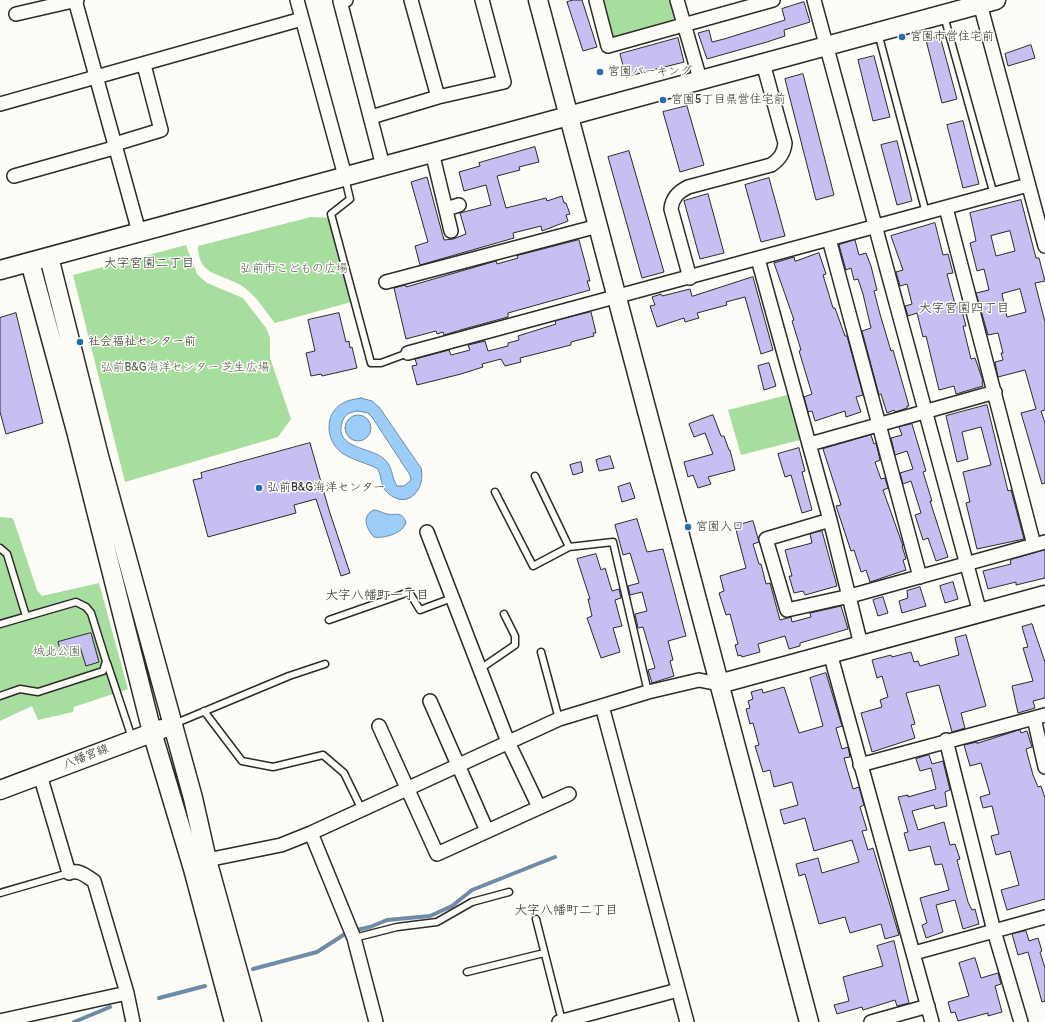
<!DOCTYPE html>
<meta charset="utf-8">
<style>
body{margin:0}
canvas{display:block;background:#fdfcf7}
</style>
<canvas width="1045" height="1022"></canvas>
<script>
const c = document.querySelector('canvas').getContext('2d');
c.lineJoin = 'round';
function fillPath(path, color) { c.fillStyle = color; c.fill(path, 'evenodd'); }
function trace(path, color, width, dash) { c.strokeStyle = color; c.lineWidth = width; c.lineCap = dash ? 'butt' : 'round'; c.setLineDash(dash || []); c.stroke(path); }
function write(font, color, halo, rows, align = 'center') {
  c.font = font + ' Pangolin,"Klee One",sans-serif'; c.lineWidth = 3; c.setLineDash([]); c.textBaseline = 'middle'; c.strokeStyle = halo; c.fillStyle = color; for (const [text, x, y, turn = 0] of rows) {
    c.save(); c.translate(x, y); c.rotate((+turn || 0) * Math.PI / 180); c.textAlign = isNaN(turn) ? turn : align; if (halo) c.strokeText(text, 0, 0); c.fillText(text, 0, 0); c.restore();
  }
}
const green = new Path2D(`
 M602 0H671L675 16 671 23 616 37 611 34Z
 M311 217 335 218 355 301 275 323C265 311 255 294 242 286 222 273 198 277 198 246Z
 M186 245 197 274 207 283 243 298 266 328 270 338V358L291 419 278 437 125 482 73 275Z
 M787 395 800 440 741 455 728 410Z
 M0 517 12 518 14 521 37 590 42 596 99 583 128 689 74 707 73 712 38 720 32 706 0 721Z`);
const water = new Path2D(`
 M361 398 372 401 379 407 421 468C426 489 408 510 389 494 380 487 382 478 378 469 367 463 352 460 342 453 325 441 324 413 343 403 348 400 355 399 361 398ZM358 411 368 413 372 417 410 475 411 480 404 486H397C391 477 393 466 384 459 372 447 334 449 342 423 344 415 349 412 358 411Z
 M345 428a13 13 0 1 1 26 0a13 13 0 1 1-26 0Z
 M374 510C379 510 382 513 387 514 396 516 401 510 406 522 404 533 384 539 374 537 366 529 361 515 374 510Z`);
const stream = new Path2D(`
 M253 969 317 952 348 932 370 927 387 920 430 916 452 906 472 890 555 857
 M159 998 205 986
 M74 1022 110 1007`);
const building = new Path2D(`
 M574 0H582L597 47 583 51 567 2Z
 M804 2 810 22 784 30 785 36 767 42 707 59 698 33 709 30 712 42 724 39 785 20 782 9Z
 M940 36 957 99 942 103 926 40Z
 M678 38 684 62 626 77 620 54Z
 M1031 45 1035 58 1008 66 1005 54Z
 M874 56 890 117 873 121 858 60Z
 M803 74 834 195 816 200 785 79Z
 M687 106 704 165 680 172 663 112Z
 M963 121 979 184 963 188 947 125Z
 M897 141 912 201 897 205 881 145Z
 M535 147 539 162 519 167 520 170 497 176 506 208 546 198 547 201 562 196 564 203H566L570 214 566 215 568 221 542 231 541 226 513 233 514 238 420 265 415 246 428 242 411 182 427 177 444 240 453 239 466 234 460 213 491 205 486 185 464 191 459 172 480 166 479 163Z
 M629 151 664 272 642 278 608 157Z
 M769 178 785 236 761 242 745 185Z
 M708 194 724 253 700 259 684 201Z
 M1021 200 1036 258H1039L1045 281 1035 283 1045 322V410L1041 411 1045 423V483L1042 484 1021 413 1036 409 1025 370 998 377 995 362 1003 360 1001 353H1003L998 333 988 335 976 293 989 290 984 269 977 271 970 243 976 241 970 213ZM1010 231 1015 251 996 256 991 236ZM1020 289 1026 312 1007 317 1002 294Z
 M935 223 943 255 948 254 953 273 947 274 955 304 960 303 966 326H963L971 359 975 358 983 381 982 382 983 386 956 394 954 386 939 390 926 336 923 337 917 313 908 316 905 306 912 304 907 284 900 286 896 272 903 270 891 236Z
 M579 240 590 281H587L590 290 508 313V317L464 329 444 335 443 332 437 334 436 331 406 339 394 288 405 285 406 287 496 261 497 264 518 258 517 256Z
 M855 240 859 255 866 253 871 266 877 290 874 291 880 314 891 351 893 350 909 406H907V408L895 412 894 410 887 413 881 394 879 395 862 331 871 328 863 294 858 279 854 280 851 268 846 270 839 245Z
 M819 253 826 274 823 275 833 308H835L845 336H847L863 395 856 397 861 412 846 417 845 411 815 421 812 411 808 412 804 397 812 394 799 351 801 350 792 321 794 320 774 263 794 257 795 261Z
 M753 277 773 350 761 354 745 297 726 302 727 305 697 313 699 318 685 322 684 318 657 327 650 306 655 305 652 297 661 294 662 296 690 289 692 296Z
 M591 312 596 333H593L594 336 571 342V345L520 358 521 362 505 366 501 359 482 364 483 367 461 374 417 385 412 366 417 365 415 359 449 350 451 355 470 350 468 345 485 341 488 351 508 346V343L519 340 518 336 556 324 555 321Z
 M16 313 43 423 6 434 0 412V318Z
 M339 313 346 342 349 341 350 348 352 347 357 368 322 376 321 374 311 376 306 353 315 351 308 320Z
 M769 363 776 386 764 390 758 366Z
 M987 405 1008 491 1011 490 1024 539 977 549 966 503 970 502 963 472 991 465 981 427 962 432 968 459 957 462 946 416Z
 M713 415 721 436H724L729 450H730L735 470 708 477 711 484 698 488 693 475 688 477 684 462 713 454 705 433 694 437 689 424Z
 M912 424 926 471 923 472 932 501H930L948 557 936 561 928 538 923 540 915 515 921 513 911 481 903 484 900 473 913 469 907 451 895 455 891 438 902 435 899 427Z
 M871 435 874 444 876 443 880 460 875 462 881 479 885 478 888 488 883 490 903 546H902L906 559 903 560 906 570 870 582 866 570 861 572 854 550 851 551 836 506 841 505 823 449Z
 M310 443 329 510 350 573 341 576 316 499 294 505 296 513 208 537 193 480 202 478 201 473Z
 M799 448 805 471 802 472 812 510 802 513 791 475 785 477 778 454Z
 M610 456 614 468 599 471 596 460Z
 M581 462 583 472 573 475 570 465Z
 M630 483 635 498 622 502 618 487Z
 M637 519 647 552 663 549 686 636 668 641 673 660 670 661 674 676 652 683 648 670 655 668 643 627 638 628 635 614 647 611 642 592 630 595 628 586 639 583 630 553 623 555 615 525Z
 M753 521 759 542 753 544 759 564H761L766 584 770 583 780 620 791 617 792 622 811 617 810 613 841 606 848 629 800 643V646L789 649 785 636 758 644 760 652 742 657 741 655 738 656 735 645 738 644 730 614 726 615 719 593 724 591 720 576 746 568 735 526Z
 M822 531 837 586 805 595 803 591 794 593 789 576H792L785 550 812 543 810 534Z
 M1045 550V578L1016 585V582L988 589 983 571 1011 564 1010 561 1013 559Z
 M596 554 601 570 605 568 612 591 619 589 621 598 615 600 622 626 613 628 620 652 601 658 587 618 592 616 588 599H590L577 559Z
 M953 582 958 599 945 603 940 586Z
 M920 587 926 606 902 613 899 601 908 598 907 591Z
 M883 597 888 613 878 616 873 600Z
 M1032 624 1045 662V698L1033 701 1035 708 1018 713 1012 686 1033 681 1023 648 1028 647 1022 627Z
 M91 633 99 662 86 666 80 647 61 652 58 642Z
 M966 635 986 706 961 713 965 728 952 732 939 685 906 693 915 724 911 725 915 738 872 752 861 713 882 707 880 700 888 697 882 676 877 678 872 660 891 655 892 657 911 652 914 662 918 661 920 666 959 655 955 638Z
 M826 673 842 726 836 728 842 749 848 747 850 757 844 758 853 789 859 787 864 805 860 807 867 830 862 831 868 850 873 848 899 935 885 939 881 924 850 933 845 917 819 924 805 874 799 876 796 864 818 858 822 873 859 862 852 840 814 851 805 818 784 824 780 810 798 805 792 782 774 787 770 770 763 772 755 746 759 745 753 723 750 724 746 709 750 708 748 701 753 699 751 692 762 689 763 693 784 687 799 733 823 726 810 678Z
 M1020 730 1021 733 1027 731 1032 747 1026 749 1033 775 1038 787 1041 786 1045 798V899L1007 910 1001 890 1019 885 1010 851 996 855 991 836 999 834 992 806 983 808 980 797 990 794 981 763 970 766 964 745 977 742V743Z
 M929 755 932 764 943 761 950 790 945 792 947 806 935 809 934 805 912 811 918 830 944 822 950 845 955 844 960 859 957 860 968 902 972 910 975 909 979 924 963 929 955 900 936 905 943 932 926 938 922 925 927 923 920 898 949 890 942 864 935 865 930 846 909 851 904 833 908 832 898 797 908 795V797L936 789 931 768 920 771 916 759Z
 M1026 931 1029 941 1038 938 1042 951 1040 952 1045 968V1001L1042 1002 1028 952 1018 955 1012 934Z
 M894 941 909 1003 897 1006 895 1000 863 1010 862 1007 837 1014 834 1005 849 1001 843 977 883 966 877 946Z
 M975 958 981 978 998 973 1001 984 995 986 1002 1012 988 1016V1013L958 1021 955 1012 951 1013 948 1002 969 996 959 963Z`);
const lane = new Path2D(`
 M944 16 994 195
 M878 33 926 213
 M345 178 350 199 331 214 371 363H381L408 353
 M535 476 569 547
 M495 492 533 566 569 547 613 542 648 692
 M0 548 7 554 26 616
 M329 620 409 592 420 610 452 598
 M0 624 76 602 86 607 91 613 106 661 103 671 38 692 20 689 0 696
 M541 652 559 719
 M107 663 132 738
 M480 669 515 645V636L504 614
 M204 711 242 761 273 767 323 755 344 773 362 810
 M174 724 289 676 325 664
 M0 893 69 873
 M536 919 562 1021
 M354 938 397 927 437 922 472 902 509 892
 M467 972 544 953`);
const street = new Path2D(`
 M75 0 139 232
 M297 0 345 176
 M346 0 340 1 383 166
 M411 0 438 97
 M596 0 608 46 773 0
 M677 0 700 79
 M814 0 980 613
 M979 0 1045 246
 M16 14 77 0
 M0 104 302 19
 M371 117 438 97 504 82 482 0
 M432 152 451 231
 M14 176 110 149 115 144 161 130 144 65
 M946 208 1034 545
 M446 209 459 205
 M829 239 920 577
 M758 259 830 520 861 645
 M690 278 671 209C672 198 678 192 688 187L771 165C780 159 784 153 785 143L763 63
 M386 282 598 226
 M408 353 1028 185
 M810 444 995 392
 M830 520 766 539 787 610 850 596 1045 542
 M427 532 508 742 539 807
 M830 653 932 1022
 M430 701 487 831
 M602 706 687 1022
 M1034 718 1045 767
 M379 726 437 854 569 794
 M946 740 994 931 1021 1022
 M860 765 1045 715
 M40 775 69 873C79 869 86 876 94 881L127 993 133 1022
 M311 833 354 938 376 1022
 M207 860 281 845 311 833 559 719 648 692 699 680 719 684
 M914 953 1045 917
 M0 1021 127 993
 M559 1022 678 990
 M871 1022 928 1006`);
const secondary = new Path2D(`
 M538 0 809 1022
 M49 257 99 456 193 798 207 860 252 1022
 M30 262 76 431 152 732 193 869 234 1022
 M0 270 996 0
 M719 684 1045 595
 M0 790 162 729`);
const markers = [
 [902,37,4,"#1f6fb2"],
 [600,72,4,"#1f6fb2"],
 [663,100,4,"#1f6fb2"],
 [80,342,4,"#1f6fb2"],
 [259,488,4,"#1f6fb2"],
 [688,527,4,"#1f6fb2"]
];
const poiNames = [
 ["宮園市営住宅前",910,37],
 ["宮園パーキング",608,72],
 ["宮園5丁目県営住宅前",671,100],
 ["社会福祉センター前",88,342],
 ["弘前B&G海洋センター",267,488],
 ["宮園入口",696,527]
];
const parkNames = [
 ["弘前市こどもの広場",294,269],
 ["弘前B&G海洋センター 芝生広場",185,368],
 ["城北公園",57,652]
];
const streetNames = [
 ["八幡宮線",86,757,-21]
];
const neighbourhoodNames = [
 ["大字宮園二丁目",149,264],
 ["大字宮園四丁目",964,309],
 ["大字八幡町一丁目",377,596],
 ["大字八幡町二丁目",566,911]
];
fillPath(green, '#a8dda0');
fillPath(water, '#9ccdf8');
trace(water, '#6f8ca6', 1);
trace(stream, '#6f8ca6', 4);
fillPath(building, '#c6bff1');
trace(building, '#2b2b2b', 1);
trace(lane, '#2b2b2b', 9);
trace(street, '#2b2b2b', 16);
trace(secondary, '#2b2b2b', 21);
trace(lane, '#fdfcf7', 6);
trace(street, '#fdfcf7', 13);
trace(secondary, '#fdfcf7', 18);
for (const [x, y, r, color] of markers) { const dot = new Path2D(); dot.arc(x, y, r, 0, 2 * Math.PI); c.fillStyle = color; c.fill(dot); trace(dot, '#fdfcf7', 1.5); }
write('12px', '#2b2b2b', '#fdfcf7', poiNames, 'left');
write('12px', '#50604e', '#fdfcf7', parkNames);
write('12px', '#2b2b2b', '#fdfcf7', streetNames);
write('13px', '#2b2b2b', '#fdfcf7', neighbourhoodNames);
</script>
